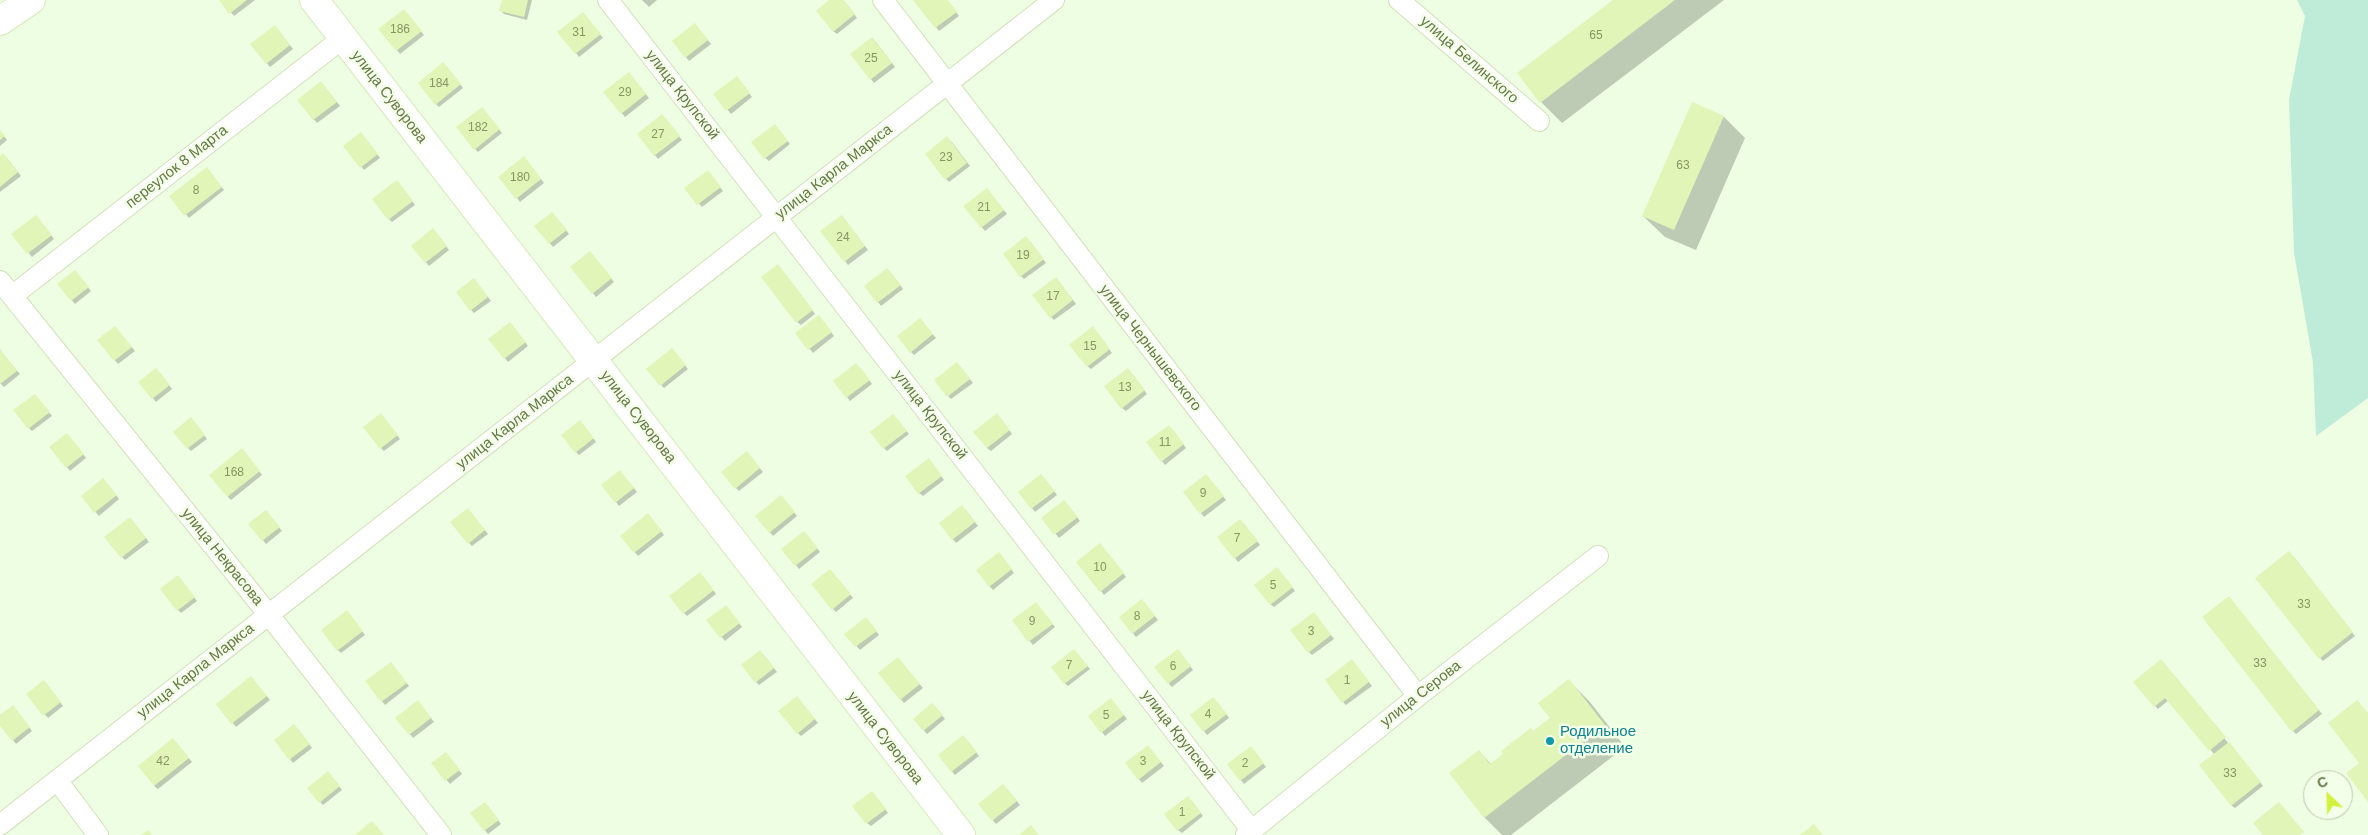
<!DOCTYPE html>
<meta charset="utf-8">
<style>
body{margin:0}
#map{position:relative;width:2368px;height:835px;overflow:hidden;background:#eefee2;font-family:Helvetica,sans-serif}
canvas{display:block}
.north{position:absolute;left:2303px;top:770px;width:50px;height:50px;box-sizing:border-box;background:#f3ffe9;border:1px solid #bbc9a8;border-radius:50%;rotate:336deg;font-size:14px;font-weight:700;line-height:20px;text-align:center;color:#687746}
.north::after{content:'';display:block;margin:auto;width:18px;height:22px;background:#d2f13d;clip-path:polygon(50% 0,100% 100%,50% 72%,0 100%)}
</style>
<div id="map">
<canvas width="2368" height="835"></canvas>
<div class="north">С</div>
</div>
<script>
const c = document.querySelector('canvas').getContext('2d');
c.lineJoin = 'round';
function fillPath(path, color) { c.fillStyle = color; c.fill(path, 'evenodd'); }
function trace(path, color, width, dash) { c.strokeStyle = color; c.lineWidth = width; c.lineCap = dash ? 'butt' : 'round'; c.setLineDash(dash || []); c.stroke(path); }
function write(font, color, halo, rows, align = 'center') {
  c.font = font + ' Helvetica,sans-serif'; c.lineWidth = 5; c.setLineDash([]); c.textBaseline = 'middle'; c.strokeStyle = halo; c.fillStyle = color; for (const [text, x, y, turn = 0] of rows) {
    c.save(); c.translate(x, y); c.rotate((+turn || 0) * Math.PI / 180); c.textAlign = isNaN(turn) ? turn : align; if (halo) c.strokeText(text, 0, 0); c.fillText(text, 0, 0); c.restore();
  }
}
const green = new Path2D(`
 M2297 0H2368V398L2316 436 2313 362 2294 253 2289 100 2305 16Z`);
const shadow = new Path2D(`
 M220 0H255L234 16Z
 M503 0H532L527 20 504 14 500 10Z
 M642 0H657L649 7Z
 M831 0H843L857 18 837 34 833 31Z
 M915 0H947L959 16 939 31Z
 M1615 0H1724L1562 123 1541 102Z
 M407 14 424 35 400 54 380 29Z
 M586 17 603 38 579 57 576 53Z
 M698 28 711 44 689 61 686 57Z
 M278 30 293 49 270 67 252 44Z
 M876 42 895 67 874 83 852 54Z
 M447 67 463 88 439 107 436 104Z
 M632 77 649 98 625 117 605 92Z
 M740 81 752 97 731 114 715 94Z
 M324 86 340 106 317 123 299 100Z
 M1692 104 1724 117 1745 138 1696 250 1665 237 1643 216Z
 M485 112 502 133 478 152 475 149Z
 M666 119 682 140 658 159 638 134Z
 M778 129 790 144 769 161 765 158Z
 M0 131 7 140 0 146Z
 M364 137 380 158 364 170 345 146Z
 M951 141 970 166 949 182 946 179Z
 M0 157 7 158 21 176 0 192Z
 M527 161 544 183 520 202 517 198Z
 M210 172 224 190 189 218 171 196Z
 M711 175 723 191 702 207 686 188Z
 M400 185 415 205 392 222 389 219Z
 M990 193 1007 214 985 231 965 206Z
 M556 217 569 234 553 247 536 226Z
 M39 220 54 239 32 257 13 234Z
 M845 220 868 250 848 265 845 261Z
 M436 233 449 250 429 266 413 246Z
 M1030 241 1046 263 1024 279 1021 276Z
 M593 256 614 282 596 297 593 293Z
 M781 269 815 314 801 325 797 322Z
 M891 273 903 289 881 306 866 286Z
 M78 275 91 291 75 304 59 285Z
 M1059 282 1076 304 1054 320 1051 317Z
 M477 283 491 301 474 313 471 310Z
 M822 320 834 336 813 353 797 333Z
 M923 323 936 338 914 355 911 352Z
 M513 327 528 346 508 362 490 339Z
 M118 331 135 351 118 364 99 340Z
 M1096 331 1112 353 1091 369 1087 366Z
 M0 351 20 374 4 387 0 383Z
 M675 353 688 369 664 388 661 385Z
 M960 367 973 383 951 399 948 396Z
 M860 368 872 384 850 401 835 381Z
 M160 373 172 389 156 402 140 382Z
 M1131 373 1147 394 1126 411 1122 408Z
 M38 399 52 416 32 431 29 428Z
 M384 418 400 439 384 451 381 448Z
 M1000 418 1012 434 991 451 987 448Z
 M897 419 909 434 887 451 884 448Z
 M194 422 207 439 191 451 188 448Z
 M583 425 596 442 579 455 576 452Z
 M1172 429 1186 448 1165 465 1147 442Z
 M70 438 86 458 70 471 51 447Z
 M245 453 262 475 231 500 228 497Z
 M750 456 763 472 739 491 736 488Z
 M932 463 944 480 923 496 919 493Z
 M623 475 637 492 619 506 616 502Z
 M1045 479 1057 495 1035 512 1020 492Z
 M1209 479 1226 500 1204 517 1184 492Z
 M106 483 119 499 99 516 82 496Z
 M784 500 797 516 773 536 757 516Z
 M1068 505 1080 521 1059 538 1043 518Z
 M966 510 978 526 956 543 941 524Z
 M471 513 488 534 472 546 469 543Z
 M269 515 282 531 266 544 250 524Z
 M651 518 664 535 638 556 622 536Z
 M133 522 149 542 125 560 122 557Z
 M1244 524 1260 545 1238 562 1235 558Z
 M808 536 820 552 799 569 796 565Z
 M1103 548 1126 577 1104 595 1101 591Z
 M2293 556 2355 636 2323 661 2320 658Z
 M1002 557 1014 573 993 590 977 571Z
 M1280 572 1295 591 1274 607 1270 604Z
 M833 574 853 598 836 612 833 609Z
 M703 577 716 594 687 616 684 613Z
 M181 580 197 601 181 613 178 610Z
 M2232 601 2322 714 2296 734 2293 731Z
 M1145 604 1158 620 1136 637 1120 617Z
 M1039 607 1055 627 1033 645 1013 620Z
 M729 610 742 627 725 641 708 621Z
 M350 615 365 635 341 653 338 650Z
 M1317 617 1334 639 1312 655 1309 652Z
 M869 622 879 635 860 650 846 634Z
 M1078 654 1090 669 1068 686 1065 683Z
 M1181 654 1193 670 1172 687 1169 684Z
 M764 655 777 672 759 685 756 682Z
 M901 662 923 688 904 703 880 674Z
 M1355 664 1372 686 1346 705 1343 702Z
 M2164 664 2263 786 2235 808 2231 805 2214 754 2169 700 2158 709 2155 706Z
 M394 667 409 686 385 705 367 681Z
 M254 681 270 700 236 727 217 704Z
 M1569 681 1590 702 1625 747 1511 835H1502L1485 818 1450 773 1479 751 1491 764 1552 718Z
 M47 685 63 706 48 718 28 694Z
 M800 701 818 723 801 736 798 733Z
 M1217 702 1229 718 1207 735 1192 715Z
 M1114 703 1127 719 1105 736 1102 732Z
 M421 705 434 722 413 738 397 718Z
 M936 708 945 719 927 734 914 719Z
 M16 710 32 731 16 744 0 724V717Z
 M298 729 312 748 293 763 290 759Z
 M966 739 979 756 955 775 939 755Z
 M176 743 192 762 158 789 154 786Z
 M1151 750 1164 766 1142 783 1139 779Z
 M1254 751 1266 767 1244 784 1229 765Z
 M449 757 462 774 450 784 433 763Z
 M331 776 342 790 323 805 320 802Z
 M1007 789 1020 805 996 824 980 805Z
 M875 796 888 813 871 826 867 823Z
 M1191 800 1203 816 1182 833 1178 830Z
 M488 807 501 824 488 834 472 814Z`);
const building = new Path2D(`
 M219 0H247L229 14Z
 M502 0H528L524 17 499 11Z
 M829 0H844L855 14 833 32 816 11Z
 M913 0H948L957 12 935 28Z
 M1613 0H1675L1540 103 1517 73Z
 M404 9 422 31 396 51 378 29Z
 M583 12 601 34 575 54 557 32Z
 M695 23 708 40 685 58 672 41Z
 M275 25 290 45 266 64 250 44Z
 M872 37 892 63 870 80 850 54Z
 M443 62 461 84 435 105 418 83Z
 M629 72 646 94 621 114 603 92Z
 M737 76 750 93 726 111 713 94Z
 M321 81 337 102 313 120 297 100Z
 M1692 102 1724 116 1674 230 1642 216Z
 M482 107 500 129 474 150 456 127Z
 M662 114 680 136 654 156 637 134Z
 M775 124 788 141 764 159 751 142Z
 M0 130 5 136 0 140Z
 M361 132 378 154 360 168 343 146Z
 M947 136 967 163 945 180 925 154Z
 M3 153 18 172 0 187V156Z
 M524 156 541 179 516 199 498 177Z
 M207 167 222 187 184 216 169 196Z
 M708 170 721 187 697 205 684 188Z
 M397 180 413 201 388 220 372 199Z
 M987 188 1004 210 981 228 963 206Z
 M552 212 567 230 549 244 534 226Z
 M36 215 52 235 27 254 11 234Z
 M842 215 865 246 844 262 820 231Z
 M433 228 447 246 425 263 411 246Z
 M1026 236 1044 259 1020 277 1003 254Z
 M590 251 612 278 592 294 570 267Z
 M778 264 813 310 796 323 761 277Z
 M887 268 901 285 877 303 864 286Z
 M75 270 89 287 71 301 57 284Z
 M1056 277 1073 300 1050 318 1032 295Z
 M474 278 488 297 470 311 456 292Z
 M819 315 832 332 808 350 795 333Z
 M920 318 933 334 910 353 897 336Z
 M510 322 526 342 504 359 488 339Z
 M115 326 132 347 114 361 97 340Z
 M1093 326 1110 349 1087 367 1069 345Z
 M672 348 686 365 660 386 646 369Z
 M0 349 17 371 0 384Z
 M957 362 970 379 947 397 934 380Z
 M856 363 870 380 846 398 833 381Z
 M156 368 170 385 152 399 138 382Z
 M1128 368 1145 390 1121 409 1104 386Z
 M35 394 50 412 28 429 13 410Z
 M381 413 398 435 380 449 363 427Z
 M997 413 1010 430 987 448 973 432Z
 M893 414 907 431 883 449 870 432Z
 M191 417 205 435 187 449 173 432Z
 M580 420 594 438 575 453 561 435Z
 M1169 425 1184 444 1161 462 1146 442Z
 M67 433 84 454 66 468 49 447Z
 M242 448 260 471 227 497 209 475Z
 M747 451 760 468 735 489 721 472Z
 M929 458 942 476 918 494 905 476Z
 M620 470 634 488 615 503 601 485Z
 M1041 474 1055 491 1031 509 1018 492Z
 M1206 474 1224 496 1200 514 1183 492Z
 M103 478 117 495 94 513 81 496Z
 M781 495 795 512 769 533 755 516Z
 M1064 500 1078 517 1054 535 1041 518Z
 M962 505 975 522 952 540 939 523Z
 M468 508 485 530 468 544 450 522Z
 M266 510 280 527 262 541 248 524Z
 M648 513 662 531 634 553 620 536Z
 M130 517 146 538 121 558 104 537Z
 M1240 519 1258 541 1234 559 1217 537Z
 M804 531 818 548 795 566 781 549Z
 M1100 543 1124 573 1100 592 1076 562Z
 M2289 551 2353 632 2319 659 2255 578Z
 M999 552 1012 569 989 587 976 570Z
 M1277 567 1293 587 1270 605 1254 585Z
 M830 569 851 594 832 610 811 584Z
 M700 572 714 590 683 614 669 596Z
 M178 575 195 597 177 611 160 589Z
 M2229 596 2319 710 2292 732 2202 617Z
 M1142 599 1155 616 1132 634 1119 617Z
 M1036 602 1053 624 1028 642 1012 620Z
 M726 605 740 623 720 638 706 620Z
 M347 610 363 631 337 651 321 630Z
 M1314 612 1331 635 1308 653 1290 630Z
 M866 617 877 631 855 647 844 634Z
 M1074 649 1088 666 1064 684 1051 667Z
 M1178 649 1191 666 1168 684 1154 667Z
 M760 650 774 668 755 683 741 665Z
 M898 657 920 684 900 700 878 673Z
 M1352 659 1369 682 1342 703 1325 680Z
 M2161 659 2226 737 2209 751 2165 698 2154 707 2133 682Z
 M391 662 407 683 381 702 365 681Z
 M251 676 267 696 231 724 216 704Z
 M1569 679 1605 725 1484 818 1449 773 1479 750 1490 764 1503 754 1501 751 1531 728 1533 731 1550 718 1538 703Z
 M44 680 61 702 43 716 26 694Z
 M797 696 815 719 797 734 778 711Z
 M1213 697 1227 714 1203 732 1190 715Z
 M1111 698 1124 715 1101 733 1088 716Z
 M418 700 431 718 409 735 395 718Z
 M2357 700 2368 713V802L2346 773 2359 763 2328 723Z
 M932 703 943 715 923 731 913 719Z
 M13 705 30 727 12 741 0 726V715Z
 M294 724 310 744 289 760 274 740Z
 M963 735 977 752 951 772 938 755Z
 M173 738 189 758 154 786 138 766Z
 M2229 742 2261 782 2231 806 2199 765Z
 M1148 745 1161 762 1138 780 1125 763Z
 M1251 746 1264 763 1240 781 1227 764Z
 M446 752 460 770 445 781 431 763Z
 M328 771 340 786 319 803 307 788Z
 M1003 784 1017 801 992 821 978 804Z
 M872 791 886 809 866 824 852 806Z
 M1188 796 1201 813 1177 831 1164 814Z
 M485 802 499 820 484 831 470 813Z
 M2279 802 2304 832 2300 835H2263L2253 823Z
 M372 821 384 835H355Z
 M1814 824 1823 835H1800Z
 M1031 825 1039 835H1019Z
 M148 830 152 835H141Z`);
const street = new Path2D(`
 M608 0 1252 831
 M883 0 1418 696
 M1399 0 1539 121
 M0 281 269 615 441 835
 M12 296 343 38
 M57 780 98 835
 M0 825 1054 0
 M1246 835 1418 696 1598 556`);
const secondary = new Path2D(`
 M314 0 961 835
 M0 21 31 0`);
const markers = [
 [1550,741,5,"#0f9aa8"]
];
const numberNames = [
 ["186",400,30],
 ["31",579,33],
 ["65",1596,36],
 ["25",871,59],
 ["184",439,84],
 ["29",625,93],
 ["182",478,128],
 ["27",658,135],
 ["23",946,158],
 ["63",1683,166],
 ["180",520,178],
 ["8",196,191],
 ["21",984,208],
 ["24",843,238],
 ["19",1023,256],
 ["17",1053,297],
 ["15",1090,347],
 ["13",1125,388],
 ["11",1165,443],
 ["168",234,473],
 ["9",1203,494],
 ["7",1237,539],
 ["10",1100,568],
 ["5",1273,586],
 ["33",2304,605],
 ["8",1137,617],
 ["9",1032,622],
 ["3",1311,632],
 ["33",2260,664],
 ["7",1069,666],
 ["6",1173,667],
 ["1",1347,681],
 ["4",1208,715],
 ["5",1106,716],
 ["42",163,762],
 ["3",1143,762],
 ["2",1245,764],
 ["33",2230,774],
 ["1",1182,813]
];
const streetNames = [
 ["улица Белинского",1469,60,41],
 ["улица Крупской",682,95,52],
 ["улица Суворова",389,97,52],
 ["переулок 8 Марта",177,167,-38],
 ["улица Карла Маркса",834,172,-38],
 ["улица Чернышевского",1150,348,52],
 ["улица Крупской",930,415,52],
 ["улица Суворова",638,417,52],
 ["улица Карла Маркса",515,422,-38],
 ["улица Некрасова",222,557,51],
 ["улица Карла Маркса",196,671,-38],
 ["улица Серова",1421,694,-38],
 ["улица Крупской",1178,735,52],
 ["улица Суворова",885,738,52]
];
const cultureNames = [
 ["Родильное",1560,732],
 ["отделение",1560,749]
];
fillPath(green, '#bfecd8');
fillPath(shadow, '#0003');
fillPath(building, '#e0f5b7');
trace(street, '#d0e1ba', 22);
trace(secondary, '#d7eabc', 30);
trace(street, '#fff', 20);
trace(secondary, '#fff', 28);
for (const [x, y, r, color] of markers) { const dot = new Path2D(); dot.arc(x, y, r, 0, 2 * Math.PI); c.fillStyle = color; c.fill(dot); trace(dot, '#f3ffe9', 2); }
write('12px', '#869662', null, numberNames);
write('15px', '#687746', '#f3ffe9', streetNames);
write('15px', '#0d838f', '#f3ffe9', cultureNames, 'left');
</script>
